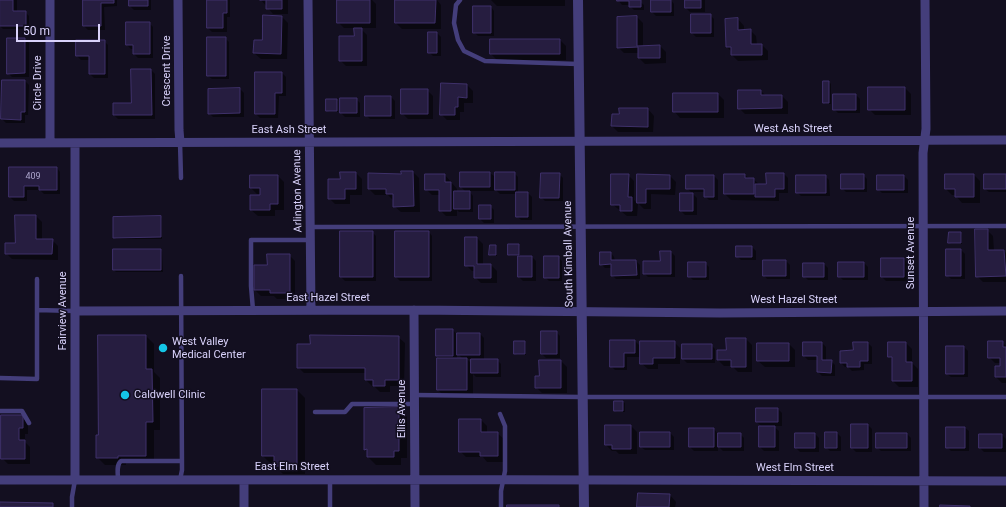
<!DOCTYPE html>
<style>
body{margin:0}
#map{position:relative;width:1006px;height:507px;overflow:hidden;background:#130f20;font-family:Roboto,sans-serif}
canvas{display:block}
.scale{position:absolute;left:16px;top:24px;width:84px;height:18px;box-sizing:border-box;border:2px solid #d9d2fb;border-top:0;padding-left:5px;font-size:12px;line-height:14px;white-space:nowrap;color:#d9d2fb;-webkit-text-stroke:3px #130f20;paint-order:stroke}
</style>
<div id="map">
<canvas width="1006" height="507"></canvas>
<div class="scale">50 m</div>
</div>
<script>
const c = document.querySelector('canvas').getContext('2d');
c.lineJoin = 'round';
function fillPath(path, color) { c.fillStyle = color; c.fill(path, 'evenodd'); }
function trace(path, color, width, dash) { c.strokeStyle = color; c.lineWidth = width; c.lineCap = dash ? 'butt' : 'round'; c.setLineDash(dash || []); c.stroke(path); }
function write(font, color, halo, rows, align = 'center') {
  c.font = font + ' Roboto,sans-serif'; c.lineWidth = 3; c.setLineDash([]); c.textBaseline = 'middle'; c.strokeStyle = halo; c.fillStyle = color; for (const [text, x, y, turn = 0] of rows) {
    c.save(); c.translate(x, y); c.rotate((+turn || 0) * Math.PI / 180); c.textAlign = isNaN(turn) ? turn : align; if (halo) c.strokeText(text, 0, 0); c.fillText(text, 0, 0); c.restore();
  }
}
const shadow = new Path2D(`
 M0 0H17V12H25L29 16V29H3L0 26Z
 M84 0H117V6L104 7 105 30H88L84 26Z
 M130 0H151V10H134L130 6Z
 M208 0H230V17H227V32H212L208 28Z
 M261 0H288V14H273Z
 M338 0H372L376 4V28H360L367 35V66H346L340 60 355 37V28H344L338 22Z
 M396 0H437L441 5V29H402L396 23Z
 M491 0H565V6H497Z
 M618 0H638L644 5V10H634L630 6V5H622Z
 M652 0H671L674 4V16H656L652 12Z
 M686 0H705V12H690L686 8Z
 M491 7 494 11V36H478L474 32Z
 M692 15H710L714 19V37H696L692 33Z
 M282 17 288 23 287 59H261L254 53Z
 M637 17 643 23V47L660 46 666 52V63L645 64 639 58V53H624L618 47Z
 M738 19 744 26V30H750L756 36 757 45H762L768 51V60L738 61 732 55V52L727 47Z
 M149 23 153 27V58H138L134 54V49H131L127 45Z
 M437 33 441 37V56H433L429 52Z
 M225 38 229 42V79H212L208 76Z
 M25 39 29 43V77H12L8 73Z
 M560 40 566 46V60H497L491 54Z
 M104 41 108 45V78H94L90 74V60H81L77 56Z
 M151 70 155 74V119H118L114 115 132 104Z
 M256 73H282L286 77V96H279L278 118H260L256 114Z
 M25 81 29 85 28 115H25V123H6L2 119Z
 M829 82 831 84V104H825L824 102Z
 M442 84 467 85 473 91V103H464V112H460V120H447L441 114Z
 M905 88 911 94V115H875L869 109Z
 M240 89 244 93V117H213L209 113Z
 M427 90 433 96V119H408L402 113Z
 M761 91 766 96H782L788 102V114H745L739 108Z
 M718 94 724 100V118H680L674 111Z
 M856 95 860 99V113H838L834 109Z
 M366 97H391L395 101V119H370L366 115Z
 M356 99 360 103V117H345L341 113Z
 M336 100 338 101V112H329L327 110Z
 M648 109 654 116 653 132H618L612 126 620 115Z
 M10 168H57L60 172V194H44L40 190H27V201H14L10 197Z
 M413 172 419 178 420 212H401L394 206 393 200 388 195H375L369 189Z
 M356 173 362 179V195H350V204H335L329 198 341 180Z
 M461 173H490L494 176V191H469L473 196V212H459L457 210V216H446L440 210V195H432L426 189 445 175 457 189V192H466L461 187Z
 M514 173 518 177V193H528L532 197V220H521L517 216V194H500L496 190Z
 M559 174 563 178V201H545L541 197Z
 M784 174 788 178V193H779V201L731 200 725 194 745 175 750 179H753L760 185H767Z
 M628 175 634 181V200L638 204 637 216H627L612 204Z
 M638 175 670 176 676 182 675 195 651 194V209H644L638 203Z
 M863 175 867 179V192H846L842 188Z
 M946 175H974L980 181V203H962L956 196V195H952L946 189Z
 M1006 175V192H989L985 189Z
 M278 176 284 182V210H275V216H258L251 210 261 196V194H257L251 188Z
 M714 176 718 180V200H709L705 196V192H691L697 198V215H685L681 211V194H693L687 188Z
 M825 176 829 180 830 196H801L797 192Z
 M904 176 908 180V193H882L878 189Z
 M490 206 494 210V223H484L480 219Z
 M36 216 42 222V240H52L58 246V260L12 259 6 253 16 244Z
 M161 217 162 219V239H116L114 237Z
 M987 230 993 236 994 251H1004L1006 253V282H983L977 276Z
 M372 232 376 236V281H345L341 277Z
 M429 232 432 236V281H400L396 277Z
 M961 233 962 235V244H951L949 242Z
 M477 238 483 244V265H491L497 271V283H481L475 277V271H472L466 265Z
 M519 245 520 247V257H532L536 261V281H523L519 277V256H510L509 254Z
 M496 246 497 248V256H492L490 255Z
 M752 247 756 251V260H741L737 256Z
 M161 250 162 252 163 272H116L114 270Z
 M961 250 965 254V279H951L947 275Z
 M661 252H671L675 256V277H648L644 273 661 262Z
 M611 253 614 257 615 261H636L640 265V279H616L612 275V268H605L601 264Z
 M289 255 295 261V299H277L274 296H261L255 290 268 266Z
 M558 257 562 261V281H549L545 277Z
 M882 259H904L908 263V281H886L882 277Z
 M786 261 790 265V279H767L764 275Z
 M705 263 709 267V280H693L689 276Z
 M864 263 868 267V280H843L839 276Z
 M824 264 828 268V280H808L804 276Z
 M437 330H453L458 336 480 334 484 338V360H497L501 364V377H476L473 374V396H444L438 390 440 359 437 356ZM457 353 463 359H457ZM467 359H472V364Z
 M556 332 560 336V358H546L542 354Z
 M146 336 154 344V372L160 378V430H154V463H126V465H105L97 457 99 436Z
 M398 337 405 343 404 386H390V392H380L374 386H372L366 380V373H304L298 367Z
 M746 339 752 345V372H738L732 366H724L718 360V351H727Z
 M635 341 639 345V357H627V370H615L611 366Z
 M525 342 526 344V355H517L515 353Z
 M674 342 680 348V364H658V369H648L641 363Z
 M1002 342 1006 346V383H1002L996 377 1001 367V363H995L989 357Z
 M822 343 826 347V361H831L835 365V376H822L818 372V360H808L804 356Z
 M868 343 872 347V364H864V370L852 371 848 367H845L841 363V352L854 351Z
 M906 343 912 349V363L918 369V387H899L893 381V360L889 356Z
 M789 344 795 350V367H765L758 361Z
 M711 345 715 349V363H687L683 359Z
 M964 347 968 351V377H951L947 374Z
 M561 361 567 367V393H542L536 387Z
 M297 390 305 398V474H283L275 466V464H271L263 456Z
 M623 402 625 403V412H617L615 411Z
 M399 408 407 417V458H401V465H376L368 457V452L365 449Z
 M778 409 782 413V426H773L779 431V451H764L760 447 762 427 757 422Z
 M22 416 28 422V434H25V442L30 447V464H8L2 458Z
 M460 420H481L487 426V433H497L504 439V462H487L483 457H466L460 451Z
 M868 425 872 429V452H856L852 448Z
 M631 426 637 432V454H619L616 451H612L606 445Z
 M965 428 969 431V451H951L947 447Z
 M714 429 718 434H740L744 438V451H723L718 446V451H694L690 447Z
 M670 433 674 437V450H645L641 447Z
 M837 433 841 437V451H830L826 447Z
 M815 434 819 438V452H800L796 448Z
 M907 434 911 438V451H881L877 447Z
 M1002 435 1006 439V452H984L980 448Z
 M670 495 676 502 675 507H638Z`);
const building = new Path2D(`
 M0 0H13V11H26V26H0Z
 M83 0H114V3H101V26H83Z
 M129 0H148V6H129Z
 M207 0H227V13H223V28H207Z
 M260 0H282V9H266V0Z
 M337 0H370V23H337Z
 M395 0H436L435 23H395Z
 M617 0H641V7H629V1H617Z
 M651 0H671V12H651Z
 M685 0H701V8H685Z
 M473 6H491V33H473Z
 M691 14H711V33H691Z
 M263 15 282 16 281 54 253 53 254 40H262Z
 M637 16V46L660 45V58H638V47L617 48V17Z
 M738 18V30L751 29V44H762V55H731V47H726L725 19Z
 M126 22H150V54H133V45H126Z
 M354 28H362V61H339V36H354Z
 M428 32H437V53H428Z
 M207 37H226V76H207Z
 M7 38H25V73L7 74Z
 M490 39H560V54H490Z
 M76 40H105V74H89V56H76Z
 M131 69H151L152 115H113V103H131Z
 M255 72H282V93H275V114H255Z
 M2 80H25V112H21V120L1 119Z
 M823 81H829V103H823Z
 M441 83 467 84V98L458 97V107H455V115H440Z
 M868 87H905V110H868Z
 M240 88V113L208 114V89Z
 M401 89H428V114H401Z
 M738 90H761V95H782V108L738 109Z
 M673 93H718V112H673Z
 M833 94H856V110H833Z
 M365 96H391V116H365Z
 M340 98H357V113H340Z
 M326 99H337V111H326Z
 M619 108H648V127L611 126 612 114H619Z
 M9 167H57V190H39V186H24V197H9Z
 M401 171H413L414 206 393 207V194H386V189H368V173L401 174Z
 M340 172H356V189H345V199H328V179H340Z
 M460 172H490V187H460Z
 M495 172H515V190H495Z
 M541 173H560L559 198H540Z
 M766 173H784V189H775V197H755V184H766Z
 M425 174H445V182H451V211H439V190H425Z
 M611 174H629L628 197H632V211H620V205H611Z
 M637 174 670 175V189H646V203H637Z
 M724 174H745V178H754V194H724Z
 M841 174H864V189H841Z
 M945 174H974V197H955V189H945Z
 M984 174H1006V189H984Z
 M250 175H278V204H270V210H250V195H260V188H250Z
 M686 175H714V197H704V189H686Z
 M796 175H826V193H796Z
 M877 175H904V190H877Z
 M454 191H470V209H454Z
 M516 192H528V217H516Z
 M680 193H693V211H680Z
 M479 205H491V219H479Z
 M15 215H36V239H53L52 254H5V243H15Z
 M161 216V237L113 238V217Z
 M975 229H988V250H1004L1006 276 976 277Z
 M340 231H373V277H340Z
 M395 231H429V277H395Z
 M949 232H961V243H948Z
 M465 237H477V264H491V278H474V266H465Z
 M508 244H519V255H508Z
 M490 245H496V255H489Z
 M736 246H752V257H736Z
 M113 249H161V270H113Z
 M946 249H961V276H946Z
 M660 251H671V274H643V261H660Z
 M600 252H611V260H636L637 275 611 276V264L600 265Z
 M267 254H290V293H270V290H254V265H267Z
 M518 256H532V277H518Z
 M544 256H559V278H544Z
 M881 258H904V277H881Z
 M763 260H786V276H763Z
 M688 262H706V277H688Z
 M838 262H864V277H838Z
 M803 263H824V277H803Z
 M436 329H453V356H436Z
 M541 331H557V354H541Z
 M457 333H480V355H457Z
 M98 335H146V369H152L153 422H146V456H118V458H96V435H98Z
 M310 335 399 336V380H385V386H373V380H365V368H297V344H310Z
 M726 338H746V367H731V360H717V350H726Z
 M610 340H635V353H624V367H610Z
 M514 341H525V354H514Z
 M640 341H675V358H653V364H640Z
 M988 341H1003V347H1006V377H995V366H1000V358H988Z
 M803 342H822V360H832L831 373 817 372V356H803Z
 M853 342H868V361H860V367H847V363H840V351L853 350Z
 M888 342H906V362H912V381H892V357H888Z
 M757 343H789V361H757Z
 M682 344H712V359H682Z
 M946 346H964V374H946Z
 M437 358H467V390H437Z
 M471 359H498V373H471Z
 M539 360H561V388H535V376H539Z
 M262 389H297V466H274V456H262Z
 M614 401H623V411H614Z
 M399 407V451H394V457H367V449L364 450V408Z
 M756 408H778V422H756Z
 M1 415H23V428H19V440H25V459H1Z
 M459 419H481V432H498V456H480V452H459Z
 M851 424H868V448H851Z
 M605 425H631V449H612V445H605Z
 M759 426H775V447H759Z
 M946 427H965V448H946Z
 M689 428H714V447H689Z
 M640 432H670V447H640Z
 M825 432H837V448H825Z
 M718 433H741V447H718Z
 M795 433H815V448H795Z
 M876 433H907V448H876Z
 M979 434H1002V448H979Z
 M638 493 670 494 669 507H637Z
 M0 502 53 503V507H0Z
 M507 505H559V507H507Z
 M940 505 970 506V507H940Z`);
const service = new Path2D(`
 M460 0 456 5 454 23 458 40 464 51 485 61 578 64
 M180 142 181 178
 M311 227 1006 226
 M37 279V310
 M253 310 251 286V240H311
 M0 378 37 379V310L75 311
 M414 395 582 397H1006
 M0 411H22L29 423
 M315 412H345L352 404H414
 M500 414 505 426V471L501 491V507
 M330 479V507
 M118 480C118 474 116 465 121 461H182
 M180 480 182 470 181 276
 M72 507V497L75 480`);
const minor = new Path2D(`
 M50 0V143
 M178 0 179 130 180 142
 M308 0 311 310
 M0 143 1006 140
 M75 143V480
 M414 310 415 507
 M75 311 414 310 720 313 1006 311
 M0 480C335 479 671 480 1006 481
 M244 480V507
 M924 507 923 153 926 129 925 0`);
const tertiary = new Path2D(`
 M578 0 584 507`);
const markers = [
 [163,348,5,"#14c5e6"],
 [125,395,5,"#14c5e6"]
];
const numberNames = [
 ["409",33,177]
];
const streetNames = [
 ["Crescent Drive",167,71,-90],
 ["Circle Drive",38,83,-90],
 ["West Ash Street",793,129],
 ["East Ash Street",289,130],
 ["Arlington Avenue",298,191,-91],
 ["Sunset Avenue",911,253,-90],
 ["South Kimball Avenue",569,254,-91],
 ["East Hazel Street",328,298],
 ["West Hazel Street",794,300],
 ["Fairview Avenue",63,311,-90],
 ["Ellis Avenue",402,409,-90],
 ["East Elm Street",292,467],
 ["West Elm Street",795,468]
];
const poiNames = [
 ["West Valley",172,342],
 ["Medical Center",172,355],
 ["Caldwell Clinic",134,395]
];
fillPath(shadow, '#0007');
fillPath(building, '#261d40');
trace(building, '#3f316a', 1);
trace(service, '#443e7b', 4.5);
trace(minor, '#443e7b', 9);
trace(tertiary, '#443e7b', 10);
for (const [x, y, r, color] of markers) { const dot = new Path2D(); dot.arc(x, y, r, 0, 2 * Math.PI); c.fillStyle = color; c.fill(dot); trace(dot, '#130f20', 1.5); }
write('9px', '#aca5cc', null, numberNames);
write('11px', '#d9d2fb', '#130f20', streetNames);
write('11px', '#d9d2fb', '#130f20', poiNames, 'left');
</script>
